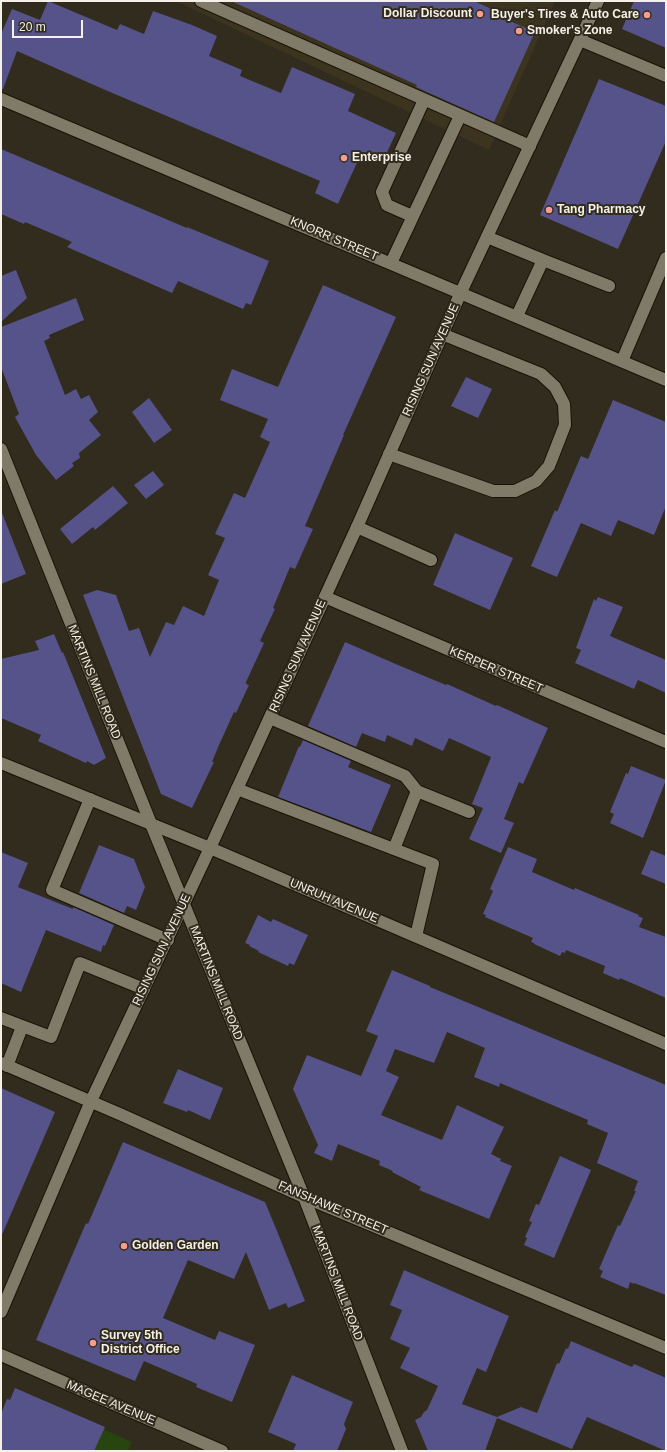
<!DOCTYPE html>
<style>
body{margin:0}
#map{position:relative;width:667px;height:1452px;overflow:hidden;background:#312c1d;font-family:Arial,sans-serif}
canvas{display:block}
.frame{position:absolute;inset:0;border:2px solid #f5f1e8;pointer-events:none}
.scale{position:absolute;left:12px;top:20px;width:71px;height:18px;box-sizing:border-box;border:2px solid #f5f1e8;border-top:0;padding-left:5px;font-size:12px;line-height:14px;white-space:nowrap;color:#f5f1e8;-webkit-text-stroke:3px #312c1d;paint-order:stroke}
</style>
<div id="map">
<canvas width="667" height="1452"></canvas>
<div class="frame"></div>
<div class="scale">20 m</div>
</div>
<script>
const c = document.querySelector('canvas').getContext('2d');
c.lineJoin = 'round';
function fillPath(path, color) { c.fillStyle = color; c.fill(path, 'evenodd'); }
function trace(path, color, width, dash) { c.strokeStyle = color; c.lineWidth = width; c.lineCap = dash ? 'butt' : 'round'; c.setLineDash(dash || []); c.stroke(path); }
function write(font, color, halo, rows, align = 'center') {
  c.font = font + ' Arial,sans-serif'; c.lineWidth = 4; c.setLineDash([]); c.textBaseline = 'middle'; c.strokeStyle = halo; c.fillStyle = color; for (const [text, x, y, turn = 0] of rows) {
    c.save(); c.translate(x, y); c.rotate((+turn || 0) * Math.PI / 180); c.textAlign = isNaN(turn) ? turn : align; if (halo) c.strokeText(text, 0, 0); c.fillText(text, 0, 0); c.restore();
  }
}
const built = new Path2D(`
 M176 1H555L489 150Z`);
const green = new Path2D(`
 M103 1429 132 1442 128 1451H93Z`);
const building = new Path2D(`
 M48 1 117 30 120 24 144 34 153 11 192 25 217 36 209 56 242 70 240 76 281 93 292 67 355 94 348 111 396 133 382 163 361 154 338 204 315 193 320 181 103 89 17 51 3 89H1V34L12 9 40 20Z
 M231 1H474L498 12 496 15 535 32 494 122 429 93 416 87 417 85Z
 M634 1H666V48L622 29Z
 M599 79 666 106V141L618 249 540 215Z
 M1 149 187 228V227L269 261 251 305 246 303 243 309 178 281 172 293 67 247 72 242 25 222 24 224 1 214Z
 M16 270 27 298 1 322V276Z
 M323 285 396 317 343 435H344L305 526 313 529 295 569 290 567 273 608 275 609 260 641 264 643 246 682V684L249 685 236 713 234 712 219 745 212 762H214L192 808 161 794 83 595 97 590 116 595 129 631 139 628 150 657 166 622 174 625 183 606 204 616 219 580 208 575 225 538 215 534 234 493 245 498 270 442 260 437 268 419 220 400 232 369 278 387Z
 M76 298 84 320 49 335 50 338 44 341 65 395 76 389 81 399 89 395 98 412 89 420 101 435 79 453 80 458 72 463 74 466 56 480 36 455 15 417 19 414 1 367V327Z
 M466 377 492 389 478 418 451 406Z
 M149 398 172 430 154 443 132 412Z
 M613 400 666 422V506L654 535 618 520 611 536 581 523 557 577 531 566 555 510 557 512 581 456 588 459Z
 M153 471 164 485 146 499 134 485Z
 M113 486 128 503 95 530 93 527 72 544 60 529Z
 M1 513H2L26 574 1 584Z
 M455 533 513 558 490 610 433 585Z
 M598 597 623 607 610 636 666 660V693L638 680 634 689 575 663 581 650 576 648 594 599 596 601Z
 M54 634 62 653 63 652 106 758 94 765 87 761 86 763 38 741 41 735 1 718V659L39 650 35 641Z
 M345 642 398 665 446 685 447 684 496 706 497 705 548 728 523 784 519 782 504 819 514 823 501 853 469 839 483 808 472 804 491 757 449 738 443 751 415 738 412 746 387 735 385 742 362 733 356 747 308 726Z
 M303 740 351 761 348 767 391 785 371 832 278 797 299 746 300 747Z
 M631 766 666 780 643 838 610 823 614 814 610 812 626 773 628 774Z
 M99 845 134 859 145 887 136 910 127 906 124 913 79 893Z
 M508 847 537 859 532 872 574 890 575 888 639 915 638 916 643 918 639 927 666 937V998L620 978 619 980 603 973 605 966 566 950 565 953 562 952 560 956 534 944V943L531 942 533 938 485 917 486 915 483 914 493 891 490 889Z
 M651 850 666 856V884L641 874Z
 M1 852 28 863 18 887 73 909V907L114 925 105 946 103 945 101 952 46 930 21 992 1 983Z
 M258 915 271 922 273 919 308 935 294 965 289 963 288 966 258 952 259 951 249 946 250 945 245 943Z
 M392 970 430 986V987L666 1085V1295L634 1283V1284L630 1282 628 1289 600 1277 603 1271 599 1269 618 1225 620 1226 636 1191H634L638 1181 597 1163 608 1133 587 1124 588 1120 500 1083 499 1087 474 1077 485 1048 447 1032 434 1063 395 1049 386 1071 399 1077 381 1115 442 1140 457 1105 504 1127 491 1154 501 1159 500 1161 512 1166 489 1219 419 1190 421 1187 392 1172 393 1171 379 1165 380 1161 338 1144 332 1161 314 1153 318 1145 293 1089 307 1055 361 1076 378 1036 366 1031Z
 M178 1069 223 1088 210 1120 188 1110 187 1112 163 1103Z
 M1 1088 55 1112 1 1237Z
 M123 1142 265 1202 277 1231 305 1301 288 1308 286 1303 269 1310 246 1252 234 1279 188 1260 163 1318 215 1340 219 1331 255 1345 232 1402 196 1387 197 1384 144 1361 135 1381 36 1340 86 1223 88 1224Z
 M560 1156 591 1170 554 1258 524 1245 527 1238 525 1237 532 1222 529 1221 536 1204 539 1205Z
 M404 1270 509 1316 486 1372 477 1368 462 1404 497 1417 521 1407 537 1413 557 1363 559 1364 566 1348 568 1349 571 1341 632 1367 634 1364 666 1378V1451L587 1417 572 1449 497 1418 485 1451H428L415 1420 421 1417 424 1412 427 1410 438 1386 400 1368 410 1348 390 1339 402 1310 390 1305Z
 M292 1375 353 1402 344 1424 346 1429 337 1451H293L296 1444 268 1432Z
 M15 1388 105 1427 94 1451H1V1414L7 1399 10 1400Z`);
const service = new Path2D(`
 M201 1 530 146
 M412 216 387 205 382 192 424 100
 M487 237 543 260 517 316
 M543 260 609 286
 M391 263 460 116
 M622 361 666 258
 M389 454 493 491H515L536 481 549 466 565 425 564 404 555 387 541 374 442 334
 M357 527 431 560
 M270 718 405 776 417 791
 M237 789 433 864 416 936
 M90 799 52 890 168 940
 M394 849 417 791 469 812
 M1 1018 51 1037 80 963 144 989
 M7 1066 22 1027`);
const minor = new Path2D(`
 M580 40 666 76
 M1 99 666 380
 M325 597 666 742
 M1 763 210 848 666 1044
 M1 1063 122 1115 304 1197 666 1348
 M1 1355 222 1451`);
const tertiary = new Path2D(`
 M1 449 151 824 304 1197 402 1451`);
const secondary = new Path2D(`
 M1 1312 91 1101 210 848 357 527 461 292 598 1`);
const markers = [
 [480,14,4,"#f59d8e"],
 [647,15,4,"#f59d8e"],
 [519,31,4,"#f59d8e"],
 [344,158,4,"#f59d8e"],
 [549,210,4,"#f59d8e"],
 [124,1246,4,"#f59d8e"],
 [93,1343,4,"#f59d8e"]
];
const poiNames = [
 ["Dollar Discount",472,14,"right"],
 ["Buyer's Tires & Auto Care",639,15,"right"],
 ["Smoker's Zone",527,31],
 ["Enterprise",352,158],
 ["Tang Pharmacy",557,210],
 ["Golden Garden",132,1246],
 ["Survey 5th",101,1336],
 ["District Office",101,1350]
];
const streetNames = [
 ["KNORR STREET",334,239,23],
 ["RISING SUN AVENUE",431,360,-66],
 ["RISING SUN AVENUE",298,656,-66],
 ["KERPER STREET",496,670,23],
 ["MARTINS MILL ROAD",94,682,68],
 ["UNRUH AVENUE",334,901,23],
 ["RISING SUN AVENUE",162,950,-65],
 ["MARTINS MILL ROAD",216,983,68],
 ["FANSHAWE STREET",333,1208,23],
 ["MARTINS MILL ROAD",337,1283,69],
 ["MAGEE AVENUE",111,1403,23]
];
fillPath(built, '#3c341f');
fillPath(green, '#28440f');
fillPath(building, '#555389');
trace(service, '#191407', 14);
trace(minor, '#191407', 14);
trace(tertiary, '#191407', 14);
trace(secondary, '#191407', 14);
trace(service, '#807a69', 12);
trace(minor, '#807a69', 12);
trace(tertiary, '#807a69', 12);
trace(secondary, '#807a69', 12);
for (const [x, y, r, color] of markers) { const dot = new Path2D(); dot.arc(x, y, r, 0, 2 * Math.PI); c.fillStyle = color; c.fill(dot); trace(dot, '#312c1d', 1.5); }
write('bold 12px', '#f5f1e8', '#312c1d', poiNames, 'left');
write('12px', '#f5f1e8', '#312c1d', streetNames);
</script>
